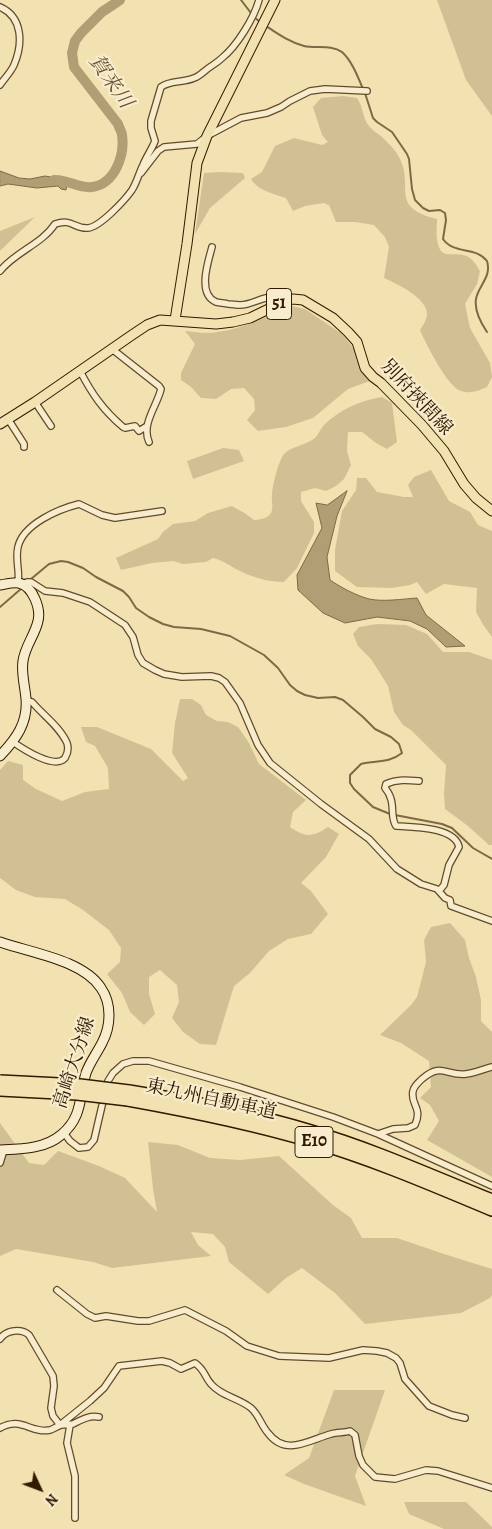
<!DOCTYPE html>
<meta charset="utf-8">
<style>
body{margin:0}
#map{position:relative;width:492px;height:1529px;overflow:hidden;background:#f2e2b1;font-family:Alegreya,serif}
canvas{display:block}
.north{position:absolute;left:15px;top:1464px;width:50px;height:50px;-webkit-text-stroke:4px #f7eccc;paint-order:stroke;rotate:133deg;font-size:14px;font-weight:700;line-height:20px;text-align:center;color:#321900}
.north::after{content:'';display:block;margin:auto;width:18px;height:22px;background:#321900;clip-path:polygon(50% 0,100% 100%,50% 72%,0 100%)}
</style>
<div id="map">
<canvas width="492" height="1529"></canvas>
<div class="north">N</div>
</div>
<script>
const c = document.querySelector('canvas').getContext('2d');
c.lineJoin = 'round';
function fillPath(path, color) { c.fillStyle = color; c.fill(path, 'evenodd'); }
function trace(path, color, width, dash) { c.strokeStyle = color; c.lineWidth = width; c.lineCap = dash ? 'butt' : 'round'; c.setLineDash(dash || []); c.stroke(path); }
function write(font, color, halo, rows, align = 'center') {
  c.font = font + ' Alegreya,"Noto Serif JP",serif'; c.lineWidth = 4.5; c.setLineDash([]); c.textBaseline = 'middle'; c.strokeStyle = halo; c.fillStyle = color; for (const [text, x, y, turn = 0] of rows) {
    c.save(); c.translate(x, y); c.rotate((+turn || 0) * Math.PI / 180); c.textAlign = isNaN(turn) ? turn : align; if (halo) c.strokeText(text, 0, 0); c.fillText(text, 0, 0); c.restore();
  }
}
const green = new Path2D(`
 M437 0H492V116L466 80Z
 M343 96 357 98C364 108 362 118 369 126 372 130 377 133 381 136 387 142 395 149 399 157 415 186 388 207 437 219 437 225 436 233 437 239 440 260 449 252 463 255 472 257 476 264 480 271L477 284 465 304 470 328 490 363 492 377 487 387C478 391 471 394 461 391 448 388 425 342 420 330 423 325 426 321 427 315 428 298 397 284 384 278L389 247 385 237 374 225 355 222H336L329 205 324 203 305 206 293 211 286 198C274 194 257 190 251 179L262 172 275 146 294 138 322 145 328 142 322 135 313 107 321 98Z
 M220 172 243 173 245 178 210 208 195 234 204 173Z
 M35 217 1 250H0V231Z
 M292 306 305 309 342 334 354 349 361 369 370 381 348 389 313 418 286 427 258 431 247 420 255 410 254 399 244 388 231 389 216 399 201 398 191 387 181 380V373L195 344 185 331C196 332 207 334 217 332 244 329 267 316 292 306Z
 M382 397 392 403 397 442 387 449 376 443 362 432H348L347 451 351 465 344 479 336 486 326 491 315 488 301 492V501L314 522V533L297 568 284 582C269 582 255 578 242 572 231 567 225 561 213 558L206 562 183 564 173 561 152 563 121 570 116 558 158 539 163 532 173 524 195 521 208 513 232 506 246 514 254 520C260 520 268 518 271 513 274 507 271 500 272 494 273 484 278 462 284 454 292 446 307 445 315 438 319 434 320 429 324 425 339 410 361 400 382 397Z
 M223 448 239 450 244 461 193 479 187 461Z
 M431 470 449 501 470 512 478 525 492 531V637L484 626 476 612 477 588 444 584 426 594 417 582 410 585 391 588 357 587 335 571V550L342 511 356 490 357 478H366L377 492 404 497H413L408 485 414 477Z
 M377 624 406 625 427 634 443 652H469L492 660V845H489L468 826 445 809 444 793 446 765 411 730 403 725 394 712 388 686 371 659 358 646 353 634 359 627Z
 M180 699H192L201 705 206 715 217 721 228 722 238 727 249 743 259 764 306 800 293 812 290 827C306 838 313 837 328 827L339 834 326 857 301 883 311 891 328 914 311 934 288 939 269 951 250 973 234 986 216 1045 200 1044 183 1032 172 1018 179 1002 177 985 160 970 149 977V994L155 1014 144 1025 130 1012 122 993 107 974 120 962 121 948 109 930 83 910 65 899 35 897 16 890 0 878V770L8 761 23 765V780L36 789 62 801 85 792 109 789 108 768 95 746 86 742 81 727H97L151 749 183 781 188 778 172 753 175 723Z
 M450 923 465 940 469 958 476 977 481 1000V1021L492 1032V1177L427 1140 439 1121 430 1105 420 1098 431 1087 429 1061 401 1043 380 1035 411 1005 417 997 426 962 424 940 431 927Z
 M0 1123 29 1163 44 1165 58 1151 99 1166 125 1178 157 1212 153 1189 148 1142 178 1145 210 1158 240 1160 279 1156 333 1205 351 1218 362 1238H397L444 1254 492 1269V1295L490 1298 461 1313 365 1324 335 1293 302 1268 286 1278 268 1294 229 1262 225 1247 213 1234 191 1232 198 1245 211 1256 112 1268 93 1262 16 1249 0 1256Z
 M334 1390H385L355 1476 366 1506 304 1484 284 1475 309 1458Z
 M404 1502H466L492 1527V1529H444L409 1514Z`);
const water = new Path2D(`
 M0 171 19 178 30 179 45 176 68 180 66 190 61 189 58 186 37 188 8 184 0 186Z
 M347 491 337 516 327 557 330 580C342 588 355 595 369 599 384 602 402 599 417 598L426 615 465 646 446 647 427 629 410 621 377 617 345 623 323 613 298 590 297 575 322 528 316 503 327 505Z`);
const stream = new Path2D(`
 M241 0 254 17 260 22
 M266 26C278 34 289 42 304 46 316 49 331 44 342 52 352 61 358 77 363 89
 M365 93 373 118 377 122 392 132 407 154 409 159 412 189 415 200 423 208 429 211 440 210 445 213 446 220 443 239C454 255 476 246 487 261 492 277 478 286 476 299 474 311 481 323 487 332
 M31 579 49 564 61 561 68 562 83 568 96 577 123 591 129 597 136 608 149 617 163 624 174 627 201 629 230 636 264 655 278 668 290 685 297 691 305 695 318 698 335 697 343 700 363 717 375 729 391 737 399 744 402 753C388 764 376 760 361 764L350 775V783L354 789 373 807 390 814
 M0 607 22 588
 M395 815 442 824 452 828 473 848 492 859`);
const river = new Path2D(`
 M54 180C67 179 79 189 92 187 115 184 125 155 122 135 122 132 119 128 118 124L74 67 72 53 75 41 81 33 102 12 120 0`);
const street = new Path2D(`
 M0 7C23 17 23 44 14 65 11 72 4 79 0 85
 M141 173 158 151 164 147 197 144 207 136 241 118 267 113 281 107 290 101 310 91 325 89 367 91
 M212 247C208 262 197 294 216 302 220 303 225 303 228 304 232 304 236 305 240 305 251 305 260 298 271 297L277 304
 M0 271C15 252 42 244 55 224 72 218 74 229 88 228 100 227 125 200 132 190 137 182 139 173 143 165 146 157 152 149 155 141L151 128V121L161 87C170 80 183 83 194 78 200 76 204 71 210 67 214 64 218 62 222 58 237 46 254 18 259 0
 M112 349 159 386 161 389C157 406 141 424 149 442
 M80 371C92 394 103 410 123 427L125 428 135 426 139 431 147 426
 M35 402 51 426
 M8 419 24 444V447
 M18 582C20 571 15 559 18 547 23 524 59 509 79 504L102 515 115 518 162 511
 M22 584 27 582H31L45 591 63 593 90 602 125 625 133 637 138 655 143 663 155 670 164 674 182 677 211 676 219 678 225 682 240 703 258 745 270 763 321 804 369 839 397 869 421 884 437 889 445 898 450 900 451 906 492 921
 M13 742C23 749 55 770 65 758 68 753 69 749 67 743 60 727 43 715 32 702L26 700
 M419 781C408 780 397 779 386 784L385 788C397 802 389 816 396 826 413 827 455 827 459 847L449 865 444 885 439 891
 M106 1088 108 1081 113 1073 123 1064 133 1061H149L240 1087 333 1117 378 1134 492 1186
 M64 1133 70 1141 79 1148 88 1147 94 1140 104 1097
 M378 1134 393 1129 408 1128 415 1125C423 1107 410 1105 413 1091 414 1086 418 1083 422 1079 441 1062 446 1076 466 1074 475 1073 483 1069 492 1067
 M0 1163 4 1150
 M57 1290 87 1314 95 1318 106 1316 138 1321H149L185 1310 226 1331 247 1346 279 1356 329 1358 363 1350 377 1351 387 1353 396 1358 400 1363 405 1379 429 1406 452 1415 465 1418
 M0 1339C6 1330 21 1328 29 1335L53 1376 54 1386 51 1408 53 1416 60 1425 90 1401 104 1388 119 1366 162 1361 170 1363 181 1369 195 1363C205 1370 204 1376 211 1384 221 1396 239 1398 251 1408 259 1415 261 1425 268 1433 286 1457 309 1440 331 1434 337 1432 344 1433 350 1431L355 1435 359 1456 363 1465 375 1477 395 1479 426 1470 438 1471 492 1488
 M70 1425 67 1443 75 1476V1518
 M0 1428C21 1416 31 1434 50 1430 54 1429 57 1426 61 1425 65 1424 69 1425 73 1424 81 1420 89 1415 99 1417`);
const secondary = new Path2D(`
 M0 585C6 584 14 582 19 583 33 586 41 609 38 621 35 635 25 646 23 661 21 673 25 686 26 699 28 723 16 739 0 756
 M0 942C31 953 83 960 101 988 112 1004 111 1026 102 1043 97 1053 90 1062 86 1073 79 1097 83 1117 61 1135 45 1149 21 1149 0 1150`);
const primary = new Path2D(`
 M175 320 187 244 197 163 207 136 275 0
 M0 424 35 402 132 335 147 325 160 320 216 324 233 322 250 318 285 301 293 299 303 300 333 318 348 332 357 342 365 368 373 377 381 383 422 425 444 451 464 484 476 498 492 511`);
const highway = new Path2D(`
 M129 1091C191 1101 251 1113 311 1131 373 1149 432 1176 492 1200
 M128 1100C189 1111 250 1123 310 1141 372 1159 432 1185 492 1210`);
const highwayBridge = new Path2D(`
 M0 1081 80 1085 129 1091
 M0 1090 77 1094 128 1100`);
const shields = [
 [279,304,25],
 [314,1142,38]
];
const shieldNames = [
 ["51",279,304],
 ["E10",314,1142]
];
const streetNames = [
 ["別府挾間線",416,398,47],
 ["高崎大分線",75,1063,-72],
 ["東九州自動車道",211,1100,12]
];
const waterNames = [
 ["賀来川",110,82,55]
];
fillPath(green, '#d1c093');
fillPath(water, '#b19e75');
trace(water, '#7e6946', 1);
trace(stream, '#7e6946', 2);
trace(river, '#b19e75', 10);
trace(street, '#624b2c', 8);
trace(secondary, '#321900', 11);
trace(primary, '#321900', 11);
trace(highway, '#321900', 14);
trace(street, '#f7eccc', 5.5);
trace(secondary, '#f7eccc', 9);
trace(primary, '#f2e2b1', 9);
trace(highway, '#f2e2b1', 11);
trace(highwayBridge, '#321900', 14, []);
trace(highwayBridge, '#f2e2b1', 11);
for (const [x, y, w] of shields) { const box = new Path2D(); box.roundRect(x - w / 2, y - 15.5, w, 31, 4); c.fillStyle = '#f7eccc'; c.fill(box); trace(box, '#321900', 1); }
write('bold 18px', '#321900', null, shieldNames);
write('19px', '#321900', '#f7eccc', streetNames);
write('italic 20px', '#654e2f', '#f7eccc', waterNames);
</script>
